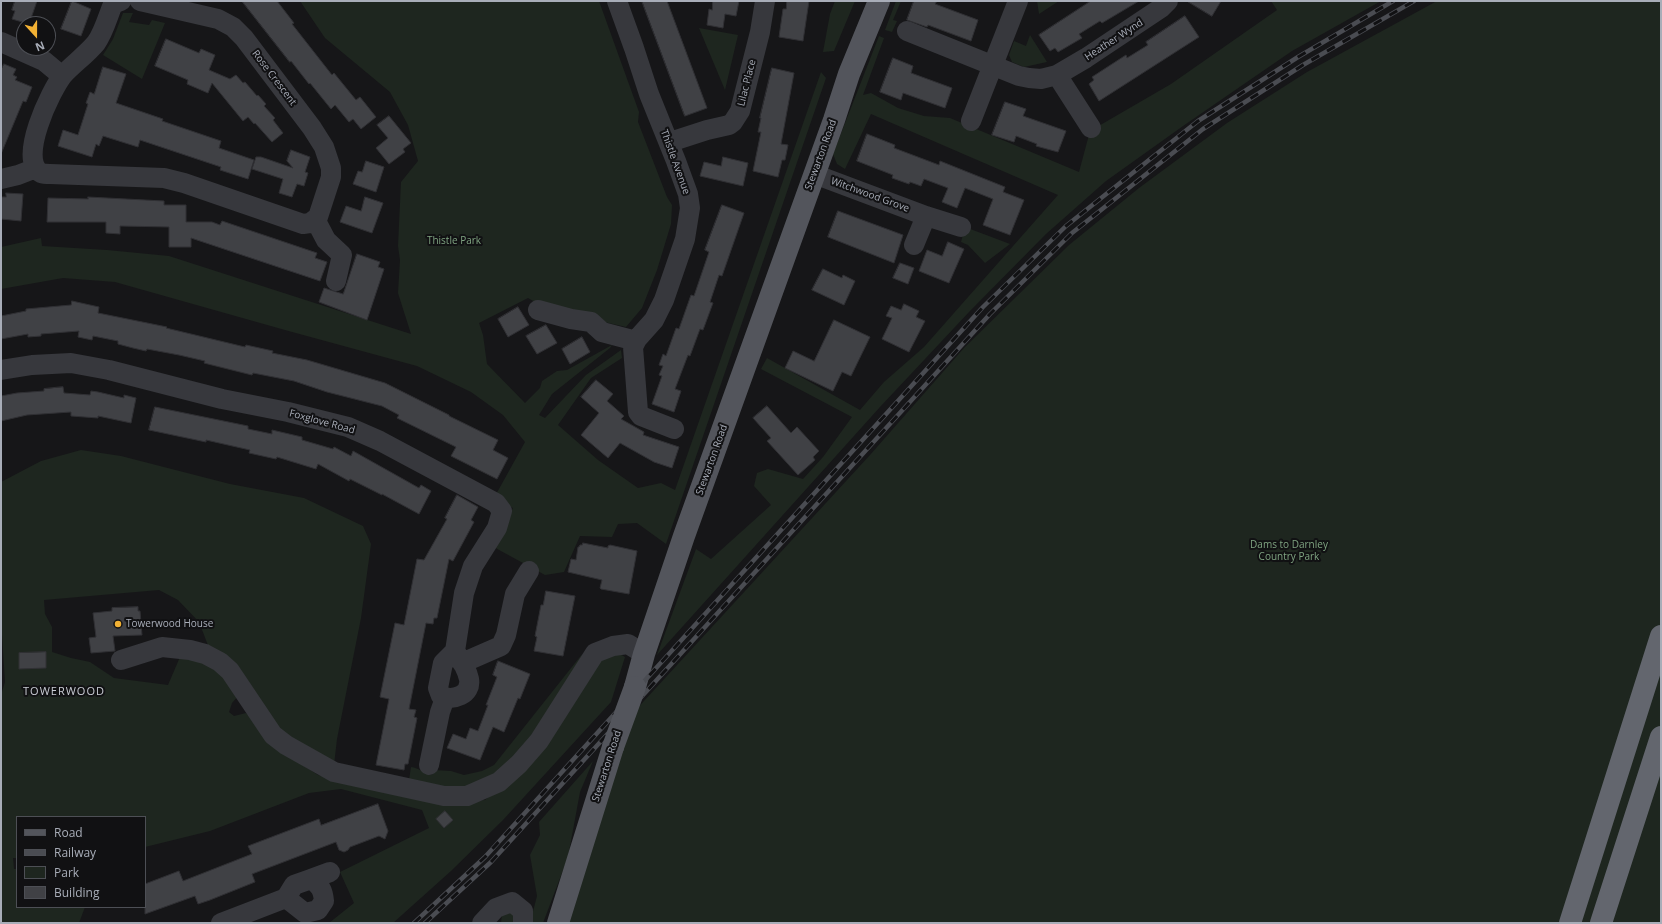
<!DOCTYPE html>
<style>
body{margin:0}
#map{position:relative;width:1662px;height:924px;overflow:hidden;background:#161618;font-family:"Open Sans",sans-serif}
canvas{display:block}
.frame{position:absolute;inset:0;border:2px solid #a8adb8;pointer-events:none}
.legend{position:absolute;left:16px;top:816px;width:130px;height:92px;box-sizing:border-box;background:#111113;border:1px solid #4d4f55;margin:0;padding:5px 7px;list-style:none;font-size:12px;color:#a8adb8}
.legend li{display:flex;align-items:center;gap:8px;height:20px}
.legend b{width:20px;border:1px solid #4d4f55}
.north{position:absolute;left:16px;top:16px;width:40px;height:40px;box-sizing:border-box;background:#111113;border:1px solid #4d4f55;border-radius:50%;rotate:159deg;font-size:11px;font-weight:700;line-height:16px;text-align:center;color:#a8adb8}
.north::after{content:'';display:block;margin:auto;width:14px;height:18px;background:#f2b134;clip-path:polygon(50% 0,100% 100%,50% 72%,0 100%)}
</style>
<div id="map">
<canvas width="1662" height="924"></canvas>
<div class="frame"></div>
<ul class="legend">
<li><b style="height:5px;background:#53555c"></b>Road</li>
<li><b style="height:5px;background:#4a4c52"></b>Railway</li>
<li><b style="height:11px;background:#1e261f"></b>Park</li>
<li><b style="height:11px;background:#404145"></b>Building</li>
</ul>
<div class="north">N</div>
</div>
<script>
const c = document.querySelector('canvas').getContext('2d');
c.lineJoin = 'round';
function fillPath(path, color) { c.fillStyle = color; c.fill(path, 'evenodd'); }
function trace(path, color, width, dash) { c.strokeStyle = color; c.lineWidth = width; c.lineCap = dash ? 'butt' : 'round'; c.setLineDash(dash || []); c.stroke(path); }
function write(font, color, halo, rows, align = 'center') {
  c.font = font + ' "Open Sans",sans-serif'; c.lineWidth = 4; c.setLineDash([]); c.textBaseline = 'middle'; c.strokeStyle = halo; c.fillStyle = color; for (const [text, x, y, turn = 0] of rows) {
    c.save(); c.translate(x, y); c.rotate((+turn || 0) * Math.PI / 180); c.textAlign = isNaN(turn) ? turn : align; if (halo) c.strokeText(text, 0, 0); c.fillText(text, 0, 0); c.restore();
  }
}
const green = new Path2D(`
 M300 1H599L639 112 638 122 667 197 672 205 671 224 657 270 642 308 626 327 547 309 528 298 479 323 483 335 487 364 525 403 540 388 542 381 557 371 567 370 612 345 610 348 552 394 539 415 545 418 586 375 621 350 622 358 591 378 558 425 598 460 638 488 661 483 675 490 821 72 826 78 666 544 637 523 618 524 612 537 580 536 564 572 545 575 490 545 499 534 513 508 494 498 525 442 503 415 471 392 417 366 285 330 115 282 63 278 1 289V247L41 238 42 246 107 250 169 256 411 334 398 293 400 260 398 246 401 182 418 161 408 125 390 92 325 38Z
 M835 1H855L834 51 823 52 830 14Z
 M896 1H901L893 20 897 21 892 32 885 30Z
 M1037 1H1059L1039 14Z
 M1271 1H1381L1292 51 1183 126 1106 181 1046 234 969 312 880 407 657 655 696 549 711 559 771 505 754 486 757 473 768 469 803 479 823 457 852 417 761 369 767 358 860 410 884 382 924 347 1058 195 871 114 845 169 837 164 833 154 879 36 884 38 863 95 871 93 898 108 924 116 950 118 1079 172 1090 131 1171 84 1277 10Z
 M1437 1H1661V923H557L621 726 870 455 964 348 1069 245 1139 188 1227 123 1307 72Z
 M123 13H133L129 22 149 25 152 20 165 23 142 79 103 55 113 39Z
 M699 28 738 35 725 90Z
 M1030 35 1047 62 1024 67 1012 62 1009 55 1014 41 1026 46Z
 M965 227 1010 244 985 263 968 245 961 242Z
 M81 450 121 456 230 484 304 498 363 526 371 544 361 618 337 739 334 765 294 745 211 653 199 622 178 600 159 590 44 600 45 614 52 627V652L71 658 90 662 114 678 168 685 180 657 190 655 220 670 238 696 232 703 229 712 234 716 246 713 301 764 318 775 453 802 485 800 545 745 597 658 618 653 625 657 611 702 503 820 451 871 393 923H329L354 903 340 872 429 828 422 810 341 789 309 793 210 831 145 847V817H17V858H13L14 869H17V907H85L79 923H1V695L5 682 1 619V482L41 461Z
 M583 653 551 714 507 771 464 792 409 780 411 767C419 768 424 773 432 775L433 770 451 771 464 775 482 771 494 765Z
 M593 761 580 792 568 857 543 923H530L537 896 530 855 540 835 539 822Z
 M509 909 520 923H501L502 914Z`);
const building = new Path2D(`
 M15 1H37L29 24 12 19 15 11 12 10Z
 M72 1 91 9 81 36 61 29Z
 M242 1H277L294 23 292 24 332 75 334 73 356 100 360 97 376 117 361 129 353 119 349 122 335 105 331 109 310 83 309 84 291 61 290 62Z
 M642 1H667L707 108 685 116Z
 M713 1H739L736 16 725 14 723 28 707 25 709 9 712 10Z
 M787 1H809L803 41 779 37 783 9H786Z
 M914 1H937L935 4 978 20 971 41 928 25 927 27 907 20Z
 M1091 1H1139L1102 23 1100 21 1079 34 1082 38 1058 52 1055 48 1050 51 1039 35Z
 M1187 1H1221L1212 16Z
 M1185 16 1199 37 1099 101 1089 84 1094 80 1092 77 1126 55 1127 58 1148 45 1146 42Z
 M166 39 199 53 201 49 215 55 209 70 230 79 236 75 243 83 245 82 257 96 258 95 266 104 264 106 275 118 273 120 283 133 272 142 255 123 254 124 248 117 243 121 212 83 208 93 187 84 188 80 155 66Z
 M893 58 913 66 911 73 952 88 945 108 903 93 901 100 880 92Z
 M4 64 16 69 13 75 17 77 15 80 32 87 26 102 23 101 1 154V70Z
 M103 67 126 74 116 103 163 119 162 121 221 141 219 148 254 160 248 179 220 170 221 167 140 140 138 147 103 136 99 146 96 144 92 157 58 146 63 130 78 135 88 104 86 103 90 92 94 94Z
 M772 68 794 73 781 144 788 145 785 160H782L778 177 753 171 761 132H758L761 118H760Z
 M1005 102 1026 109 1023 116 1066 131 1058 152 1036 146 1037 144 1016 136 1014 142 992 135Z
 M389 116 411 143 403 149 405 152 389 164 376 148 388 138 377 125Z
 M867 134 895 145 894 148 939 165 940 161 1005 187 1003 192 1024 200 1010 235 983 225 993 199 965 188 957 208 942 202 948 188 924 179 921 186 910 182 909 184 892 178 893 175 857 161Z
 M291 150 310 157 305 172 308 173 304 186 297 184 292 197 279 193 283 179 252 169 256 157H261L293 168 287 161Z
 M723 157 748 163 743 186 700 176 704 162 721 166Z
 M366 161 384 167 376 192 353 184 358 171 362 172Z
 M6 193 23 194 21 221 1 219V197H6Z
 M88 197 164 201V205H186V222H212L220 225 222 221 317 253 315 258 327 262 320 281 191 238V247H169V227L120 226V234L106 233V222H47L48 198 88 199Z
 M365 197 383 203 372 233 340 222 346 206 361 211Z
 M722 205 744 213 722 276 719 275 710 302 713 303 703 330 700 329 690 356 688 355 675 389 681 391 674 412 652 404 662 376 659 375 663 366 659 365 663 354 666 356 676 328 679 329 691 295 694 296 709 252 705 250Z
 M838 211 903 235 894 263 828 237Z
 M948 242 964 249 949 283 919 271 927 250 942 256Z
 M357 254 380 262 378 267 384 269 367 320 319 302 324 288 343 294Z
 M900 263 914 268 908 284 893 278Z
 M823 269 842 278 843 275 855 281 844 305 812 290Z
 M72 301 99 307 98 313 167 327 166 328 245 347 246 345 273 351 272 353 307 360 385 383 449 415V416L498 440 493 450 508 458 497 479 451 456 456 447 397 418 399 415 382 406 327 392 294 381 253 373 252 375 204 363 205 361 179 355 147 349 146 351 133 348 118 344V341L93 336 92 340 78 337 79 331 41 334V336L28 337V334L1 339V316L26 311V309L71 305Z
 M904 304 919 311 916 317 925 321 909 352 882 339 892 318 886 316 891 306 901 310Z
 M518 307 529 325 508 337 498 319Z
 M834 320 870 337 851 376 842 372 833 391 785 368 793 351 814 361Z
 M546 325 557 343 537 354 526 336Z
 M582 337 590 352 570 364 562 349Z
 M596 380 613 394 607 401 624 416 621 419 644 432 643 435 679 447 672 468 654 462 620 443 608 458 581 435 599 413 581 397Z
 M63 387 64 393 90 395 91 391 98 392 124 398V395L136 398 131 423 98 416V418L71 416V412L27 415 1 421V396L17 393 44 391V389Z
 M767 406 791 433 797 427 819 451 813 457 815 460 798 475 767 441 771 438 753 418Z
 M155 407 248 426V429L272 434V430L302 437V440L333 449 334 447 351 456 353 451 419 488 421 485 431 491 419 514 382 494V495L350 479 349 481 318 464 316 469 277 457 276 459 249 453 250 450 206 440V442L149 430Z
 M457 495 478 507 471 520 474 522 453 561 449 559 437 618H434L433 624 426 623 409 709 416 710 414 717 417 718 408 764H405L404 770 376 765 389 699 380 697 395 623 404 625 417 559 424 560 447 519 445 518Z
 M583 543 608 548V546L610 545 637 551 629 594 601 589 600 588 602 580 568 572 571 559 576 560 578 547H579L580 545H582Z
 M546 591 575 596 563 656 534 651 537 637 535 636 541 605H543Z
 M138 607V611H140L142 635 113 636 115 651 91 653 89 638 96 637 93 613 112 611V608Z
 M46 652V668L19 669V653Z
 M498 661 530 674 520 699 518 698 504 732 493 727 480 760 447 748 453 734 466 739 470 728 478 731 488 705H486L497 677 493 675Z
 M378 804 388 831 385 839 379 836 350 847 348 850 344 852 339 850 336 842 252 874 255 882 210 900 198 904 195 896 145 914V884L179 871 183 881 252 854 248 846 319 819 321 825Z
 M445 811 453 820 444 828 436 819Z`);
const minor = new Path2D(`
 M121 1 113 4C108 16 104 32 96 43 86 55 73 64 63 75 51 90 17 160 41 173 44 174 47 174 50 174L164 178 184 183 303 224 310 223 318 217 331 177V168L324 147 312 128 244 38 233 27 218 19 140 1
 M617 1 634 48 649 94 676 161 688 194 690 208 685 239 664 300 654 320 637 339 633 347 638 412 641 416 674 429
 M907 31 1019 76 1029 78 1041 79 1057 75 1086 58 1161 8 1168 1
 M1 42 44 61 62 76
 M1057 75 1091 128
 M971 121 1018 1
 M670 142 707 130 729 125 733 122 740 111 760 32 765 1
 M814 174 926 216 961 227
 M1 179 18 175 36 168
 M315 219 326 240 342 255 336 281
 M914 245 926 216
 M538 310 571 319 591 322 602 332 636 341
 M1 370 32 365 71 363 109 370 222 399 288 412 348 427 380 441 496 503 502 511 497 528 473 566 464 593 455 651 443 663 438 688 441 696C453 701 472 695 469 679 467 670 460 658 455 651
 M121 660 162 647 190 650 205 654 220 662 230 671 273 735 286 745 334 772 444 796H467L499 782 519 764 539 741 595 653 613 646 628 644 644 654
 M462 663 501 646 506 635 515 594 529 571
 M429 765 440 712 445 698
 M311 879 330 872
 M221 923 286 898 294 885 311 879C320 885 323 890 324 901L318 910 305 913 286 898
 M482 923 496 908 512 902 523 911V923`);
const major = new Path2D(`
 M635 687 644 654 684 536 834 120 849 74 879 1
 M558 923 613 747`);
const highway = new Path2D(`
 M1570 923 1661 636
 M1601 923 1661 737`);
const rail = new Path2D(`
 M414 923 485 857 983 307 1066 226 1198 121 1298 57 1393 1
 M425 923 491 862 990 314 1072 233 1203 129 1303 65 1414 1`);
const majorBridge = new Path2D(`
 M613 747 635 687`);
const markers = [
 [118,624,4,"#f2b134"]
];
const streetNames = [
 ["Heather Wynd",1114,40,-33],
 ["Rose Crescent",274,78,53],
 ["Lilac Place",747,83,-76],
 ["Stewarton Road",821,155,-70],
 ["Thistle Avenue",675,162,70],
 ["Witchwood Grove",870,195,20],
 ["Foxglove Road",322,422,15],
 ["Stewarton Road",712,460,-70],
 ["Stewarton Road",607,766,-72]
];
const parkNames = [
 ["Thistle Park",454,241],
 ["Dams to Darnley",1289,545],
 ["Country Park",1289,557]
];
const poiNames = [
 ["Towerwood House",126,624]
];
const neighbourhoodNames = [
 ["TOWERWOOD",64,692]
];
fillPath(green, '#1e261f');
fillPath(building, '#404145');
trace(building, '#303034', 1);
trace(minor, '#37383d', 20);
trace(major, '#53555c', 22);
trace(highway, '#63666e', 22);
trace(rail, '#4a4c52', 4.5);
trace(rail, '#111113', 3, [9]);
trace(majorBridge, '#53555c', 22);
for (const [x, y, r, color] of markers) { const dot = new Path2D(); dot.arc(x, y, r, 0, 2 * Math.PI); c.fillStyle = color; c.fill(dot); trace(dot, '#111113', 1.5); }
write('10px', '#a8adb8', '#111113', streetNames);
write('10px', '#7fa381', '#111113', parkNames);
write('10px', '#a8adb8', '#111113', poiNames, 'left');
c.letterSpacing = '1px';
write('11px', '#c9ccd4', '#111113', neighbourhoodNames);
c.letterSpacing = '0px';
</script>
